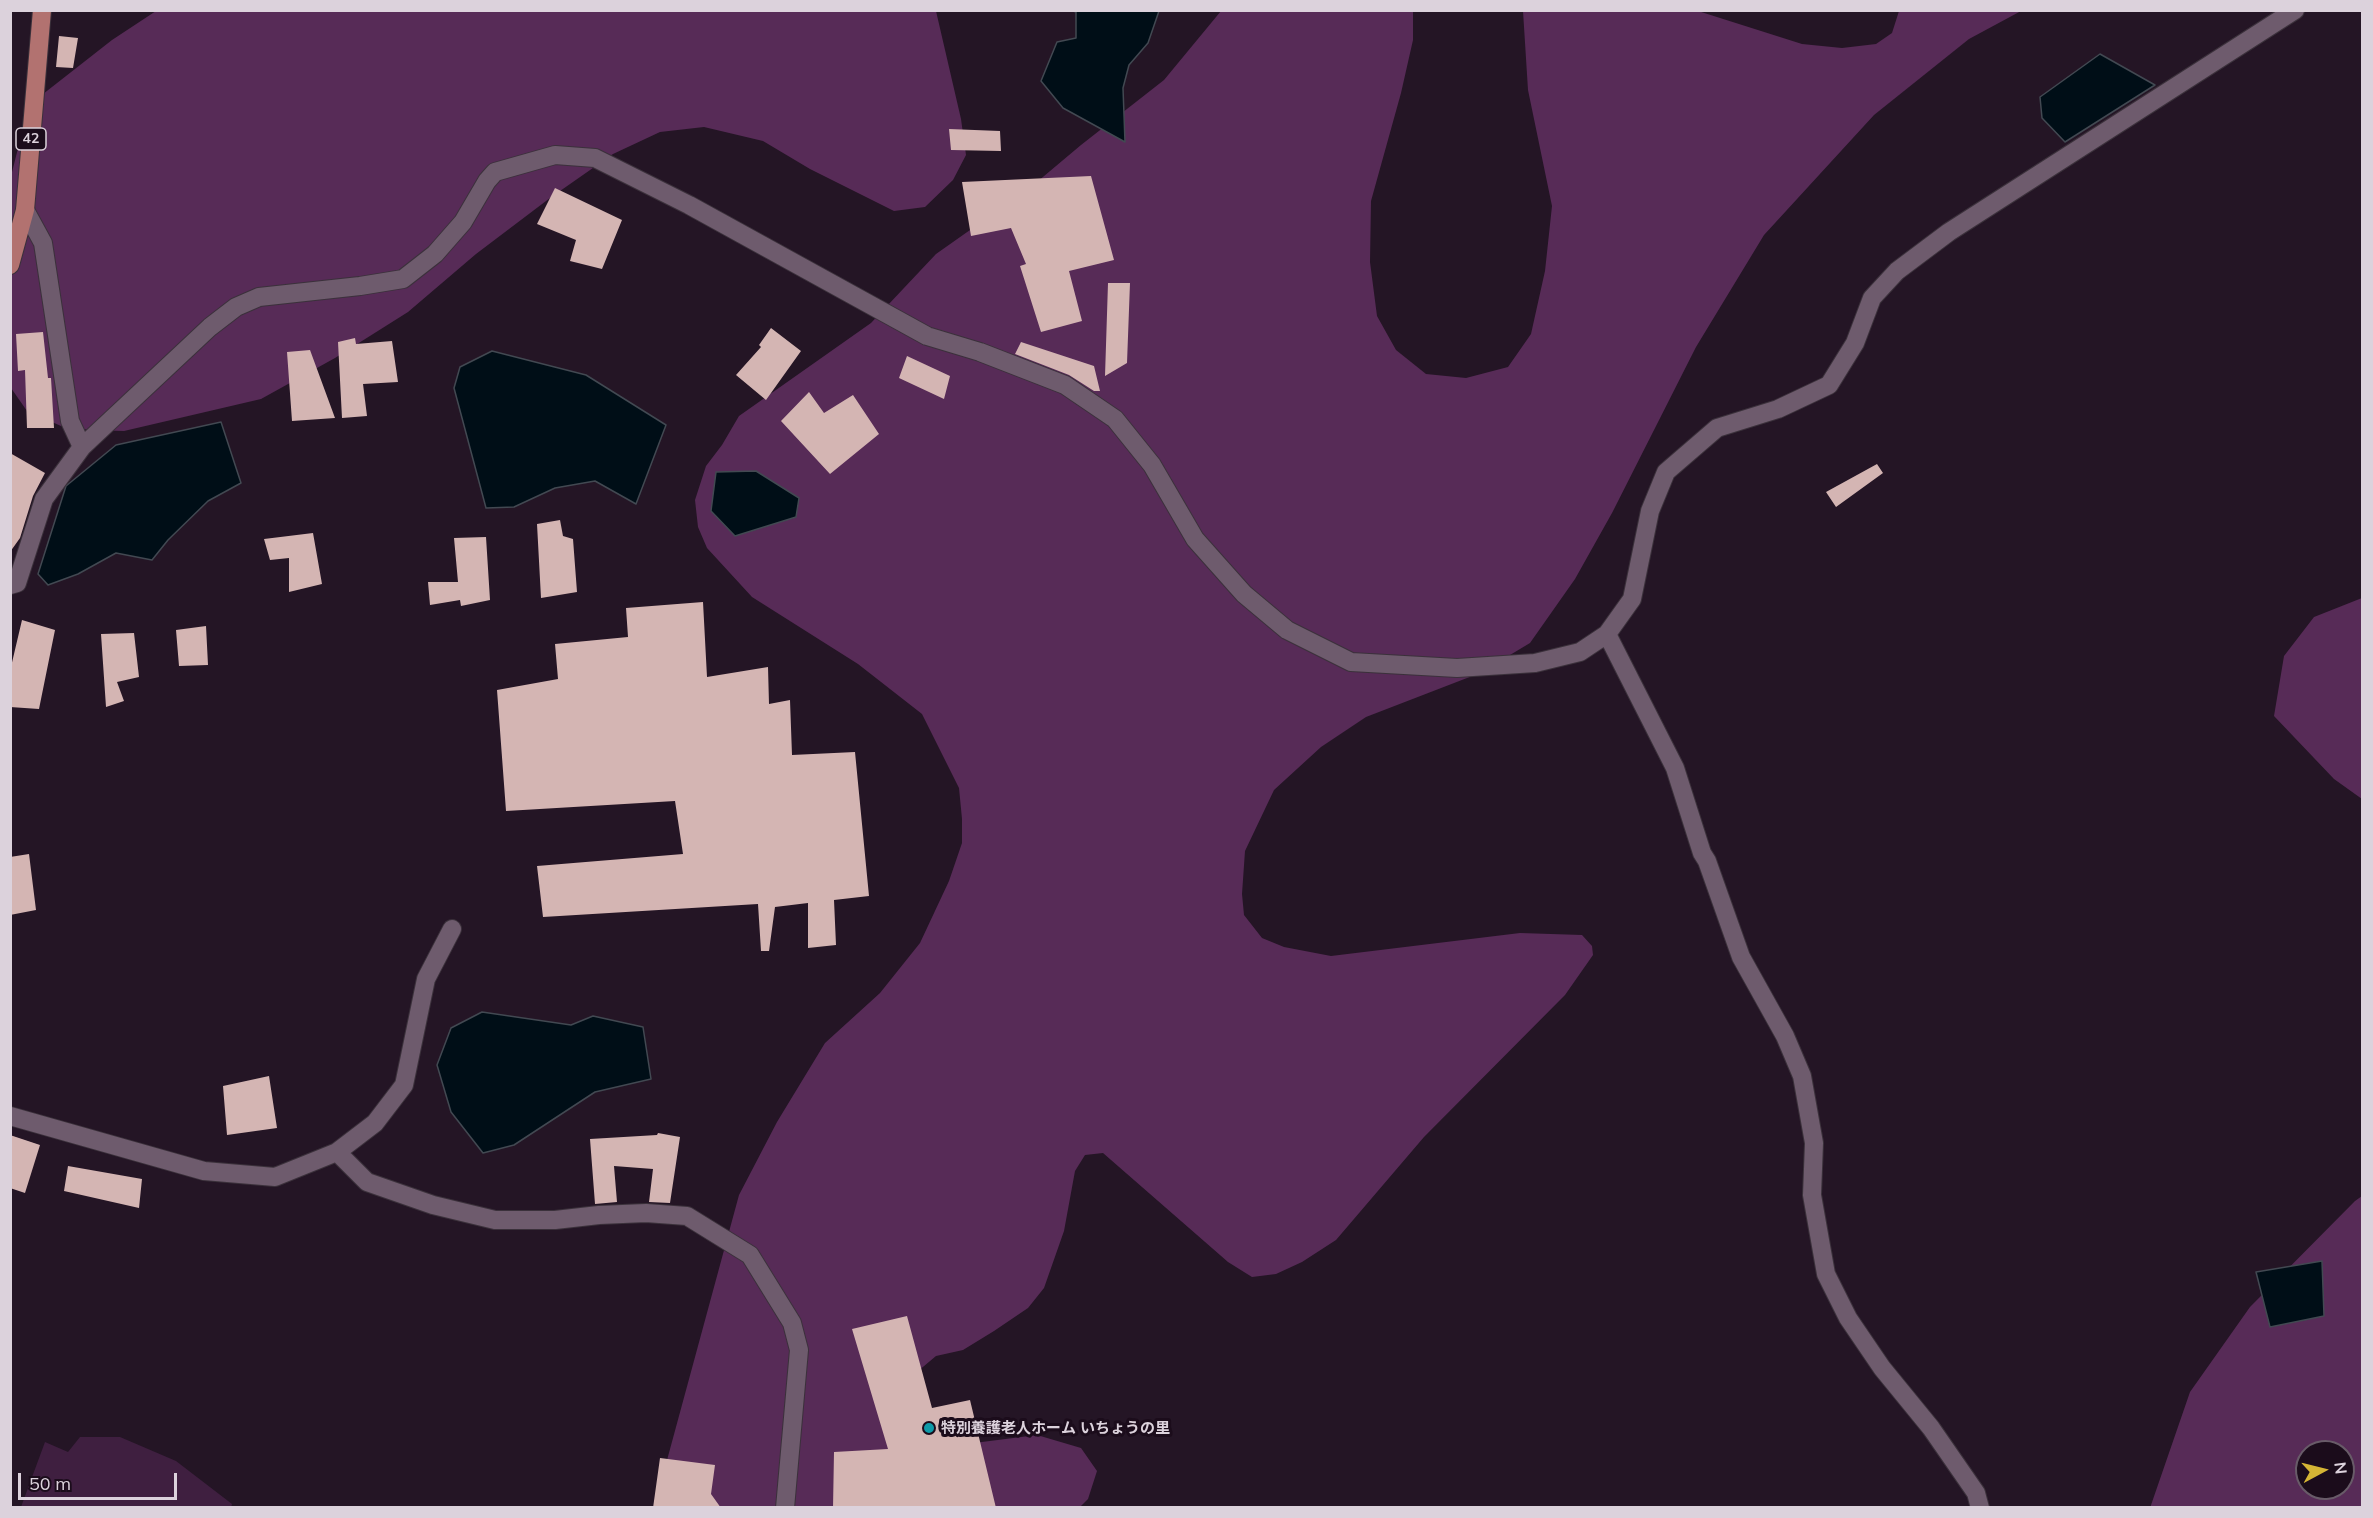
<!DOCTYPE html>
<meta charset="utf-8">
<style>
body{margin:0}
#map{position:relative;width:2373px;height:1518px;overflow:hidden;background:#241525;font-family:Mulish,sans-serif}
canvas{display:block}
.frame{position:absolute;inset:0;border:12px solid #dcd2dc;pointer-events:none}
.north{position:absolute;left:2295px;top:1440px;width:60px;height:60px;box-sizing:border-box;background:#1b0c1b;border:2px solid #685b68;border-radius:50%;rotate:83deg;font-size:16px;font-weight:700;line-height:24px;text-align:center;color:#dcd2dc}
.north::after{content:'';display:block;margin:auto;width:21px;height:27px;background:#d5b535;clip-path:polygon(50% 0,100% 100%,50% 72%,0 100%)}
.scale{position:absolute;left:18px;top:1473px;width:159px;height:27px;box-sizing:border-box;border:3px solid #dcd2dc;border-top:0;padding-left:8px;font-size:18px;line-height:21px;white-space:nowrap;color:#dcd2dc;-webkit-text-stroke:4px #1b0c1b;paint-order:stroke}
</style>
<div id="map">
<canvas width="2373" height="1518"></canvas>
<div class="frame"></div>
<div class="north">N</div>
<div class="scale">50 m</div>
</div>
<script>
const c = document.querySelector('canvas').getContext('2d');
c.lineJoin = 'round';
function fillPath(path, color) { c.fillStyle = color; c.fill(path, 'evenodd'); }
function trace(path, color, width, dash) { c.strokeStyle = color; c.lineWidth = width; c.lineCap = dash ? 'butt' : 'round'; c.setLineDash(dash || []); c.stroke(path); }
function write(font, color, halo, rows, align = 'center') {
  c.font = font + ' Mulish,"Noto Sans JP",sans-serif'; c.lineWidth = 6; c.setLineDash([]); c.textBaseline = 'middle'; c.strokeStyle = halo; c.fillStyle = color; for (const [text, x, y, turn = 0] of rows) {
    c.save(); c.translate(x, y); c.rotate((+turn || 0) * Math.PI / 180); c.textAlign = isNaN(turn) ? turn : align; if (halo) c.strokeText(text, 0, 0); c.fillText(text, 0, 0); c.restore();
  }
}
const green = new Path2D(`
 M80 1437H120L176 1461 232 1504 231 1508 21 1507 45 1442 68 1452Z`);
const forest = new Path2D(`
 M156 11H936L961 119 966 155 953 180 925 207 894 211 810 169 763 141 704 127 660 132 613 154 550 198 476 254 408 312 335 358 261 399 124 431 90 430 61 426 27 411 11 388V176L29 105 112 40Z
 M1221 11H1413V40L1401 93 1371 201 1370 262 1377 316 1396 350 1426 374 1466 378 1508 367 1531 334 1545 271 1552 206 1528 90 1523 11H1698L1802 44 1842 48 1876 44 1892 33 1899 11H2021L1969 39 1874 115 1764 235 1696 347 1612 513 1575 579 1530 643 1480 673 1366 717 1321 747 1274 790 1245 851 1242 894 1244 915 1262 938 1284 947 1331 956 1520 933 1582 935 1592 946 1593 955 1565 995 1424 1137 1336 1240 1302 1262 1276 1274 1252 1277 1228 1262 1103 1153 1085 1155 1075 1171 1064 1231 1044 1288 1028 1308 994 1331 963 1350 936 1356 911 1377 904 1397 974 1443 1037 1435 1081 1448 1097 1471 1088 1499 1080 1507 654 1508 739 1195 777 1122 825 1043 880 993 920 943 949 881 962 843V819L959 788 922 714 858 664 752 597 707 548 698 527 695 500 706 466 722 445 739 416 871 323 936 254 1031 187 1081 145 1164 80Z
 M2362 598V799L2334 779 2274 716 2284 656 2314 617Z
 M2362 1196V1507L2150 1508 2190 1392 2250 1307 2355 1201ZM2307 1452H2343V1488H2307Z`);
const water = new Path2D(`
 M1073 11H1159L1148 43 1129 65 1123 88 1125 142 1063 108 1041 81 1057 42 1076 38V12Z
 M2100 54 2155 85 2065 142 2042 118 2040 97Z
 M492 351 586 375 666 425 636 504 595 481 555 488 514 507 486 508 454 388 460 367Z
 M221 422 241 483 208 501 168 540 152 560 116 553 78 574 48 585 38 574 66 486 116 445Z
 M756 471 799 498 796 517 735 536 711 511 716 472Z
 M482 1012 571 1025 593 1016 643 1027 651 1079 595 1092 514 1145 483 1153 451 1112 437 1065 451 1028Z
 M2322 1261 2324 1316 2270 1327 2256 1272Z`);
const building = new Path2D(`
 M59 36 78 38 73 68 56 67Z
 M949 129 1000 131 1001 151 951 150Z
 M1091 176 1114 260 1069 271 1082 321 1041 332 1020 266 1026 264 1011 228 971 236 962 182Z
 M555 188 622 220 602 269 570 261 576 240 537 224Z
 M1108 283H1130L1127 363 1105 376Z
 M771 328 801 351 766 400 736 375 761 347 759 345Z
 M43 332 48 378H51L54 428H27L25 370 18 371 16 334Z
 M355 338 356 344 392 341 398 382 363 384 367 416 342 418 338 342Z
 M1021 342 1094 366 1100 391H1094L1069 375 1015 354Z
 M310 350 335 418 292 421 287 352Z
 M907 356 950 376 944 399 899 378Z
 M809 392 824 413 853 395 879 434 830 474 781 421Z
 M10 453 45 473 33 496 20 538 10 552Z
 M1877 464 1883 473 1836 507 1826 492Z
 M560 520 563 536 573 539 577 592 541 598 537 524Z
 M313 533 322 584 289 592V558L270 560 264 539Z
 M486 537 490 600 461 606 460 600 430 605 428 582H458L454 538Z
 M703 602 707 677 768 667 769 704 790 700 792 755 855 752 869 896 834 900 836 945 808 948V903L775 907 769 951H761L758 904 543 917 537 866 683 854 675 801 506 811 497 690 558 679 555 644 628 637 626 608Z
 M22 620 55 630 39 709 10 707V671Z
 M206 626 208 665 179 666 176 630Z
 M134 633 139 677 117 682 124 701 106 707 101 634Z
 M29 854 36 910 10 915V857Z
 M269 1076 277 1128 227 1135 223 1086Z
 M658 1133 680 1137 670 1203 649 1202 653 1169 614 1166 617 1202 595 1204 590 1139 657 1135Z
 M10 1135 40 1145 25 1193 10 1188Z
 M68 1166 142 1179 139 1208 64 1191Z
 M907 1316 932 1408 970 1400 996 1508H833L834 1452 888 1449 852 1329Z
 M660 1458 715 1465 711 1494 721 1508H653Z`);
const minor = new Path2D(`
 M25 210 43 243 70 421 82 447
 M10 585 17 583 44 499 82 447 210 327 236 307 259 297 360 286 403 279 435 254 463 222 487 181 495 172 555 155 595 158 689 205 927 336 980 352 1065 385 1115 419 1152 465 1195 539 1244 594 1287 630 1351 662 1457 668 1535 663 1580 652 1607 634 1632 599 1650 511 1666 472 1717 428 1778 409 1829 385 1855 343 1872 298 1897 271 1949 232 2295 10
 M1607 634 1675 768 1702 853 1707 861 1741 957 1785 1036 1802 1076 1814 1143 1812 1195 1826 1274 1848 1318 1882 1368 1931 1428 1976 1493 1980 1508
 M10 1116 204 1171 275 1177 337 1152 375 1123 404 1085 426 979 452 929
 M337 1152 367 1182 433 1205 495 1220H555L599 1215 646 1213 687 1216 750 1255 792 1323 799 1350 785 1508`);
const major = new Path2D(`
 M10 265 25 210 42 10`);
const markers = [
 [929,1428,6,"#0f9aa8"]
];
const shields = [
 [31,139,30]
];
const shieldNames = [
 ["42",31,139]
];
const poiNames = [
 ["特別養護老人ホーム いちょうの里",941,1428]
];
fillPath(green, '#3f1f40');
fillPath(forest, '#572b57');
fillPath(water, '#000e17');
trace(water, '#424952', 1.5);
fillPath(building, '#d4b5b3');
trace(minor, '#3b313b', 20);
trace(major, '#3b313b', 20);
trace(minor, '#6e5b6d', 18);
trace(major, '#b27270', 18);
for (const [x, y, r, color] of markers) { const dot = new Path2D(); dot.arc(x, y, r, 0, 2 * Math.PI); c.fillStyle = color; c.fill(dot); trace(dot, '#1b0c1b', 2); }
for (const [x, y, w] of shields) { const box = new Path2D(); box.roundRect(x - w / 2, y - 11, w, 22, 4.5); c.fillStyle = '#1b0c1b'; c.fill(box); trace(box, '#dcd2dc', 1.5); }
write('bold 14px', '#dcd2dc', null, shieldNames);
write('bold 15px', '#dcd2dc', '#1b0c1b', poiNames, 'left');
</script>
